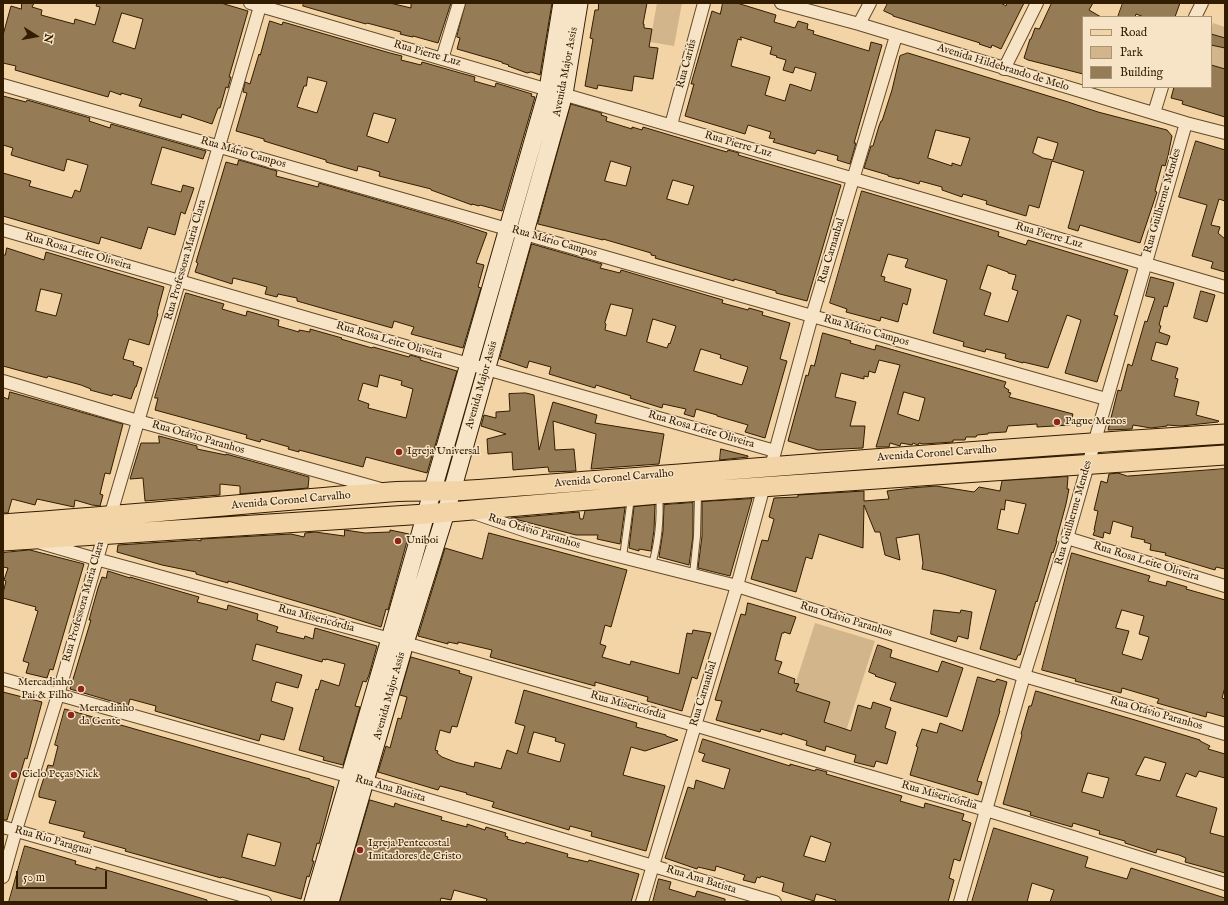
<!DOCTYPE html>
<meta charset="utf-8">
<style>
body{margin:0}
#map{position:relative;width:1228px;height:905px;overflow:hidden;background:#f3d4a6;font-family:"IM FELL English",serif}
canvas{display:block}
.frame{position:absolute;inset:0;border:4px solid #321d00;pointer-events:none}
.legend{position:absolute;left:1082px;top:16px;width:130px;height:72px;box-sizing:border-box;background:#f7e3c5;border:1px solid #a89476;margin:0;padding:5px 7px;list-style:none;font-size:12px;color:#321d00}
.legend li{display:flex;align-items:center;gap:8px;height:20px}
.legend b{width:20px;border:1px solid #a89476}
.north{position:absolute;left:16px;top:16px;width:40px;height:40px;-webkit-text-stroke:3px #f7e3c5;paint-order:stroke;rotate:101deg;font-size:11px;font-weight:700;line-height:16px;text-align:center;color:#321d00}
.north::after{content:'';display:block;margin:auto;width:14px;height:18px;background:#321d00;clip-path:polygon(50% 0,100% 100%,50% 72%,0 100%)}
.scale{position:absolute;left:16px;top:871px;width:91px;height:18px;box-sizing:border-box;border:2px solid #321d00;border-top:0;padding-left:5px;font-size:12px;line-height:14px;white-space:nowrap;color:#321d00;-webkit-text-stroke:3px #f7e3c5;paint-order:stroke}
</style>
<div id="map">
<canvas width="1228" height="905"></canvas>
<div class="frame"></div>
<ul class="legend">
<li><b style="height:5px;background:#f3d4a6"></b>Road</li>
<li><b style="height:11px;background:#d2b58a"></b>Park</li>
<li><b style="height:11px;background:#967c56"></b>Building</li>
</ul>
<div class="north">N</div>
<div class="scale">50 m</div>
</div>
<script>
const c = document.querySelector('canvas').getContext('2d');
c.lineJoin = 'round';
function fillPath(path, color) { c.fillStyle = color; c.fill(path, 'evenodd'); }
function trace(path, color, width, dash) { c.strokeStyle = color; c.lineWidth = width; c.lineCap = dash ? 'butt' : 'round'; c.setLineDash(dash || []); c.stroke(path); }
function write(font, color, halo, rows, align = 'center') {
  c.font = font + ' "IM FELL English",serif'; c.lineWidth = 3; c.setLineDash([]); c.textBaseline = 'middle'; c.strokeStyle = halo; c.fillStyle = color; for (const [text, x, y, turn = 0] of rows) {
    c.save(); c.translate(x, y); c.rotate((+turn || 0) * Math.PI / 180); c.textAlign = isNaN(turn) ? turn : align; if (halo) c.strokeText(text, 0, 0); c.fillText(text, 0, 0); c.restore();
  }
}
const green = new Path2D(`
 M657 3H682L674 46 650 42Z
 M1213 23 1225 27V74L1211 70V30Z
 M815 623 875 641 846 731 829 727 808 715 813 696 793 691Z`);
const building = new Path2D(`
 M22 3H34L32 7 42 10 41 15 74 24 75 19 95 25 100 7 96 6 97 3H221L248 11 229 77H231L228 88 226 87 220 108H218L212 124 182 114 181 118 139 106 142 99 121 93V95L110 91 108 97 15 70 16 66 3 63V35L11 6 21 9ZM122 13 143 19 135 49 113 42Z
 M304 3H390L411 8V3H451L438 43 413 36V37L408 36 400 34 401 32 367 23 366 24 334 15 303 6Z
 M466 3H552L540 75 531 72 527 73 508 66 509 65 502 63V62L457 49 460 38 457 37Z
 M599 3H647L643 24H644V28L652 29 649 47 658 48 653 79 634 76 632 91 598 85 597 89 585 86 593 39 590 38 595 10H598Z
 M723 3H737L776 15 774 22 795 28 798 21 808 24 807 29 814 31 813 34 869 51 871 42 882 45 854 143H856L850 164 837 160 838 156 817 150 815 154 773 142 775 139 769 138 771 132 748 125 745 134 685 116 694 84H691L712 11 720 14ZM741 37 772 47 770 54 777 56 776 57 786 60 783 70 793 73 795 67 816 73 811 91 790 84 785 101 765 95 770 77 749 71 731 66 738 39 741 40Z
 M888 3H1001L1006 6 1007 3H1024L1001 49 992 45 991 48 979 44 980 43 893 16V15L884 11Z
 M1052 3H1093L1089 10 1101 17H1083V74L1028 60 1024 58 1030 39H1031L1035 28 1039 29Z
 M1123 3H1180L1175 17H1144L1136 14 1135 17H1118Z
 M270 21 282 25 283 22 390 53 402 56 401 60 421 65 422 62 464 74 475 77 474 81 495 87 496 83 532 94 531 96 535 97 502 211 480 205 479 206 472 204V205L431 190V189L379 176 380 172 370 169 358 166 357 171 326 162V160L264 141V139L236 131 247 93 243 92 245 82 250 84 259 54 260 55ZM308 77 327 82 317 113 297 107 304 86H306ZM374 113 396 119 388 143 367 136Z
 M1211 34 1225 38V48L1211 45Z
 M908 53 1068 102 1098 112 1167 130 1172 136 1168 156 1165 166 1162 165 1155 191 1157 192 1140 243 1080 225 1078 231 1068 228 1084 171 1052 161 1039 208 1029 205 1026 216 986 204 987 201 963 194 962 197 942 190V187L920 181 919 184 899 178V179L888 176V175L864 168 871 146H873L879 126 881 121H882L892 90 900 56ZM936 130 970 138 961 166 952 163V166L928 158ZM1038 137 1058 143 1053 160 1043 158 1033 153Z
 M1211 65 1225 69V117L1182 104 1183 101 1171 98 1174 87H1211Z
 M3 96 26 102 27 100 90 118 89 121 110 128 111 124 206 151 203 159 162 147 151 184 181 192 183 185 194 188 185 214 181 212 175 235 148 227 141 249 101 237 99 244 3 216V173L31 181 29 186 72 198 75 190 80 192 88 165 67 159 64 171 11 155 13 148 3 145Z
 M571 104 602 113 601 115 607 117 606 121 632 129V127L642 130 643 127 720 150 727 152 728 150 739 153 738 155 841 185 807 301 776 293V291L734 279V281L655 258 656 256 651 255V253L603 239V240L538 224ZM611 161 631 167 626 186 605 181ZM673 180 694 186 688 205 667 199Z
 M1196 141 1225 150V201L1219 199 1211 225 1220 227 1218 233 1225 239V272L1211 268 1213 262 1192 256 1207 205 1179 197Z
 M239 160 277 171 276 176 318 187 319 183 454 222 487 233 476 263 484 265 478 287 481 288 463 348 411 334 414 327 394 321 392 328 297 301V298L278 294 277 297 265 294 267 287 257 284 233 278 232 284 195 272 198 263 196 262 226 162 237 165Z
 M862 191 999 232 998 236 1026 245 1028 240 1128 270 1114 315 1118 316 1097 382 1065 373 1081 320 1067 315 1048 368 1023 362V363L1005 358 1006 354 986 349 985 352 963 346 964 342 933 333 947 280 905 267 908 259 888 254 881 276 885 277 884 281 911 289 907 305 903 303 898 322 881 317 880 321 846 312 847 309 830 303ZM988 265 1008 272V273L1016 275 1012 289 1018 291 1008 322 984 315 991 293 980 289Z
 M532 244 602 264 600 268 620 273 621 270 723 300 722 303 737 307 748 310 749 308 763 312 762 315 790 323 780 359 787 361 765 438 745 432 748 425 717 416V415L696 409 694 417 684 414 686 409 663 404 662 408 630 398 631 396 596 385 595 388 549 374 551 367 529 361 527 368 500 359ZM611 304 633 309 626 336 605 330 606 324 605 323ZM653 319 676 326 670 344 669 343 667 348 647 342ZM701 349 721 355 720 358 748 367 742 385 694 371Z
 M7 248 44 260 46 252 164 287 157 313 158 314 149 345 129 339 123 359 134 362 133 365 142 368 136 387H135L131 399 113 394 112 396 90 390 91 389 81 385 48 376 47 378 3 366V255H5ZM41 289 62 294 56 316 36 311Z
 M1151 277 1174 283 1167 307 1164 306 1159 325 1161 326 1159 332 1170 336 1167 345 1156 342 1151 360 1178 368 1175 378 1178 379 1174 396 1199 402 1196 415 1219 421 1218 422 1181 426 1167 425V426L1151 428 1133 425 1132 429 1108 430 1118 390 1121 391 1128 364 1132 366 1145 321 1147 322 1155 298 1146 296Z
 M1201 291 1215 295 1207 322 1194 318Z
 M186 293 224 304 222 309 246 316 247 311 279 320 278 326 299 332V330L310 332V329L342 338 341 339 372 348 373 347 409 357 410 355 421 358 420 360 457 371 427 473 366 457 363 467 299 450V452L288 449 289 447 261 439 260 442 246 438 247 435 155 410 158 398H155ZM380 375 402 381 401 385 413 389 406 418 368 408 369 404 358 400 363 383 377 387Z
 M823 333 851 341 850 343 875 350 876 345 1006 382 1004 387 1009 390 1008 392 1011 393 1009 397 1073 414 1070 425 1037 427V424L1008 426 1006 432 988 433V434L977 435 976 437H966L965 440H953V442L923 444 919 443 918 445 913 443 912 445 901 443 900 446 890 443 889 447H876L900 365 879 360 875 373 869 371 868 377 864 376V379L841 373 835 397 856 402 850 426H865L863 448 818 450 788 441 806 375 808 376 811 365 814 366ZM904 392 925 398 919 421 898 414Z
 M10 392 123 424 110 474 105 473 100 494 103 495 100 506 92 505 75 500 74 507 37 499 35 505 12 499 8 513H3V397L8 399Z
 M526 393 534 395 539 450 553 402 597 415 595 423 664 434 659 464 591 469 596 434 553 421 555 450 574 449 576 471 549 472 548 467 513 470 512 452 488 454 487 439 506 434 481 426 484 415 496 418V412L510 411 509 394Z
 M159 436 197 446V449L226 455V454L309 477 308 488 240 494V486L220 484V495L145 501 143 478 130 479 141 443H159Z
 M721 449 748 456V457L720 460Z
 M1225 469V569L1216 567 1215 570 1165 555 1166 553 1150 550 1151 544 1144 542 1145 540 1131 537 1133 527 1113 521 1110 534 1104 532 1103 538 1093 535 1095 530H1094L1098 511 1094 510 1101 481 1107 483 1109 474 1118 473 1127 476Z
 M1068 477 1067 489H1069L1066 504 1056 541H1057L1053 553 1052 552 1037 602 1036 601 1020 655H1018L1016 660 980 649 996 590 943 574 922 569 923 563 919 534 896 538 900 560 885 555 880 532H875L864 505 863 548 819 534 812 559 806 557 796 592 751 579 762 540 768 541 774 519 769 517 774 498 798 497V495L864 491V501L889 499 887 491 911 488 936 486 974 492 979 487 1000 491 1002 481ZM1006 500 1026 504 1018 534 997 529 1001 509 1004 510Z
 M752 499 730 576 698 568 702 536V502Z
 M693 503V536L689 565 659 557 663 531 664 505Z
 M655 505 654 530 651 551 639 549V551L629 548 634 507Z
 M625 508 620 544 597 539 598 535H576L511 518 579 512 580 519H583L585 511Z
 M345 530 365 533 390 532V530L409 534 388 610 386 609 381 627 333 612 228 581V583L196 574V572L162 565 117 552 118 545 196 540 201 541V539L291 534 304 537 305 533 315 532 344 536Z
 M489 533 627 570 611 627 605 625 600 644 606 646 602 657 630 665 631 661 679 674 687 633 692 634 693 630 711 633 697 679 692 677 682 711 647 701 648 697 595 682V686L490 657 492 650 458 642V644L448 642V644L418 636 445 548 482 559Z
 M30 550 84 564 53 670 50 669 47 678 26 673 29 663 23 661 38 611 35 610 36 607 3 598V593L6 581 4 580 8 568 3 567V553Z
 M1072 553 1150 576 1148 581 1166 586 1167 581 1187 587 1186 589 1225 600V687L1222 698 1225 699V717L1207 712 1206 717 1157 703 1159 699 1122 688 1121 693 1075 681 1076 679 1042 670ZM1122 610 1144 616 1139 634 1149 637 1142 660 1122 654 1129 631 1116 628Z
 M108 571 130 578V577L199 597 197 602 209 605 227 610 228 605 258 614 257 620 278 627 276 632 304 639 305 636 313 639 315 628 377 646 369 675 366 682 363 681 355 706 360 707 343 765 323 760 324 757 299 750 316 689 318 690 321 680 339 686 345 664 326 659V660L323 659 322 662 256 644 252 660 302 675 298 688 276 682 271 701 293 708 284 740 261 734 259 741 155 711 156 706 130 699 128 706 70 689 91 620H89L98 588 102 577 106 578Z
 M748 603 796 617 790 634 784 632V633H782L775 660 782 662 778 673 795 679 794 683 799 684 796 691 830 702 824 722 851 731 858 705 871 709 873 702 891 708 885 728 896 732 887 764 876 761 874 767 854 762 856 755 842 751 826 746 825 751 806 745 807 741 782 733V735L761 729 760 732 716 720 722 701 715 700 741 614 745 615Z
 M934 610 960 613 961 610 972 612 968 639 958 636 956 642 931 634Z
 M878 645 892 650 890 657 938 672 942 661 963 668 947 717 890 700 896 683 875 676 876 675 869 672Z
 M411 657 460 671 459 673 472 677 457 727 452 726 450 733 440 730 435 750 438 751 437 753 442 757 455 762 474 767 475 762 501 769 507 750 517 754 525 726 515 723 524 690 637 723 636 727 666 735V736L678 740 645 751 631 747 623 775 665 786 646 851 591 836 592 832 570 826 569 830 492 807 494 802 466 794 467 793 440 786 438 790 378 772 386 746 390 748 398 718 401 719 407 697 400 695ZM534 732 556 738 555 741 565 744 560 762 528 753Z
 M978 677 995 682 997 679 1007 682 999 711H1000L977 781 982 782 978 795 910 775 918 747 916 746 922 729 937 733 940 723 962 731Z
 M1036 691 1135 720 1200 740V741L1210 746 1208 749 1225 754V778L1199 771 1196 777 1186 773 1176 796 1217 808 1210 833 1225 837V873L1185 862 1186 858 1179 855 1157 849 1156 853 1125 843V841L1099 834 1100 831 1073 823 1072 827 1030 815 1031 812 1003 804 1022 735 1021 734 1029 706H1031ZM1145 757 1166 763 1160 781 1136 775ZM1088 773 1109 778 1103 798 1082 792Z
 M3 692 42 702 27 759 25 758 7 820H3Z
 M65 709 302 777 310 779V780L334 787 319 844 317 843 312 861H314L309 877 307 876 301 899 222 877 221 878 125 851 126 849 83 837 85 832 49 823 56 801 39 797V793L48 765 53 766 58 746 55 745ZM248 834 281 843 275 866 242 857Z
 M703 739 790 766V764L815 771 816 769 827 772 826 774 902 796 900 801 924 808 925 803 964 814 962 820 971 823 960 861 954 859 949 878 954 880 948 902H835L836 900 816 894 814 901 782 891 784 883 761 876 760 878 757 877 755 883 743 880 745 875 716 866 715 871 698 867 697 869 665 858 688 787 694 789 696 780 724 789 730 769 702 761 705 754 699 752ZM811 836 831 843 825 862 804 856Z
 M370 800 394 807 395 803 400 805 442 817 441 820 467 827V824L485 830 486 827 506 833 505 836 508 837 507 839 525 844 526 842 568 854 567 857 588 862 589 860 639 874 631 902H486L487 899 454 890 451 900 441 898 440 902H340Z
 M994 828 1088 857 1085 867 1127 879 1131 868 1225 898V902H1050L1054 890 1032 883 1027 902H972Z
 M25 846 76 861 75 864 96 870V867L184 893 207 900V902H9Z
 M659 879 671 882 669 889 695 897 697 891 725 899V902H653Z`);
const lane = new Path2D(`
 M623 557 630 505 627 500
 M652 564C658 544 661 517 659 496
 M693 574 697 536 698 494`);
const street = new Path2D(`
 M250 3 1225 287
 M781 3 859 24 1186 123 1225 133
 M1195 17 1202 3
 M859 24 870 3
 M442 59 459 3
 M1004 69 1037 3
 M3 85 812 316 1106 399
 M1154 113 1162 87
 M671 125 704 3
 M3 230 321 322 775 451
 M3 381 138 421 381 489
 M773 459 812 316 896 36
 M474 513 532 533 594 550 737 586 1024 676 1225 734
 M110 517 261 3
 M1067 538 1225 586
 M41 543 96 559 405 643 694 725 986 810 1225 884
 M3 679 365 781 775 902
 M3 827 265 902
 M3 877 16 830 58 695 104 535
 M642 902 737 586 764 486
 M960 902 1024 676 1067 538 1186 123`);
const secondary = new Path2D(`
 M313 902 390 639 548 89 562 3
 M330 902 405 643 446 512 564 94 579 3`);
const primary = new Path2D(`
 M3 524C132 515 261 502 390 492 416 490 443 492 470 490 721 471 973 450 1225 434
 M3 541 426 514 659 494 1225 455`);
const markers = [
 [1057,422,4,"#8f2418"],
 [399,452,4,"#8f2418"],
 [398,541,4,"#8f2418"],
 [81,689,4,"#8f2418"],
 [71,715,4,"#8f2418"],
 [14,775,4,"#8f2418"],
 [360,850,4,"#8f2418"]
];
const streetNames = [
 ["Rua Pierre Luz",427,54,16],
 ["Rua Cariús",687,64,-75],
 ["Avenida Hildebrando de Melo",1003,68,17],
 ["Avenida Major Assis",566,72,-79],
 ["Rua Pierre Luz",738,145,16],
 ["Rua Mário Campos",243,153,16],
 ["Rua Guilherme Mendes",1163,201,-74],
 ["Rua Pierre Luz",1049,236,16],
 ["Rua Mário Campos",554,242,16],
 ["Rua Carnaubal",832,251,-73],
 ["Rua Rosa Leite Oliveira",78,252,16],
 ["Rua Professora Maria Clara",186,260,-74],
 ["Rua Mário Campos",866,331,16],
 ["Rua Rosa Leite Oliveira",389,341,16],
 ["Avenida Major Assis",482,385,-74],
 ["Rua Rosa Leite Oliveira",701,430,16],
 ["Rua Otávio Paranhos",198,438,16],
 ["Avenida Coronel Carvalho",937,454,-4],
 ["Avenida Coronel Carvalho",614,479,-5],
 ["Avenida Coronel Carvalho",291,501,-5],
 ["Rua Guilherme Mendes",1074,513,-74],
 ["Rua Otávio Paranhos",534,532,17],
 ["Rua Rosa Leite Oliveira",1146,562,17],
 ["Rua Professora Maria Clara",84,602,-74],
 ["Rua Misericórdia",316,619,15],
 ["Rua Otávio Paranhos",846,620,17],
 ["Rua Carnaubal",704,694,-73],
 ["Avenida Major Assis",390,696,-74],
 ["Rua Misericórdia",628,706,16],
 ["Rua Otávio Paranhos",1156,714,16],
 ["Rua Ana Batista",390,789,16],
 ["Rua Misericórdia",939,796,16],
 ["Rua Rio Paraguai",53,841,16],
 ["Rua Ana Batista",701,880,17]
];
const poiNames = [
 ["Pague Menos",1065,422],
 ["Igreja Universal",407,452],
 ["Uniboi",406,541],
 ["Mercadinho",73,683,"right"],
 ["Pai & Filho",73,696,"right"],
 ["Mercadinho",79,709],
 ["da Gente",79,722],
 ["Ciclo Peças Nick",22,775],
 ["Igreja Pentecostal",368,844],
 ["Imitadores de Cristo",368,857]
];
fillPath(green, '#d2b58a');
fillPath(building, '#967c56');
trace(building, '#321d00', 1);
trace(lane, '#624b2a', 8);
trace(street, '#624b2a', 14);
trace(secondary, '#321d00', 19);
trace(primary, '#321d00', 21);
trace(lane, '#f7e3c5', 6);
trace(street, '#f7e3c5', 12);
trace(secondary, '#f7e3c5', 17);
trace(primary, '#f3d4a6', 19);
for (const [x, y, r, color] of markers) { const dot = new Path2D(); dot.arc(x, y, r, 0, 2 * Math.PI); c.fillStyle = color; c.fill(dot); trace(dot, '#f7e3c5', 1.5); }
write('11px', '#321d00', '#f7e3c5', streetNames);
write('11px', '#321d00', '#f7e3c5', poiNames, 'left');
</script>
